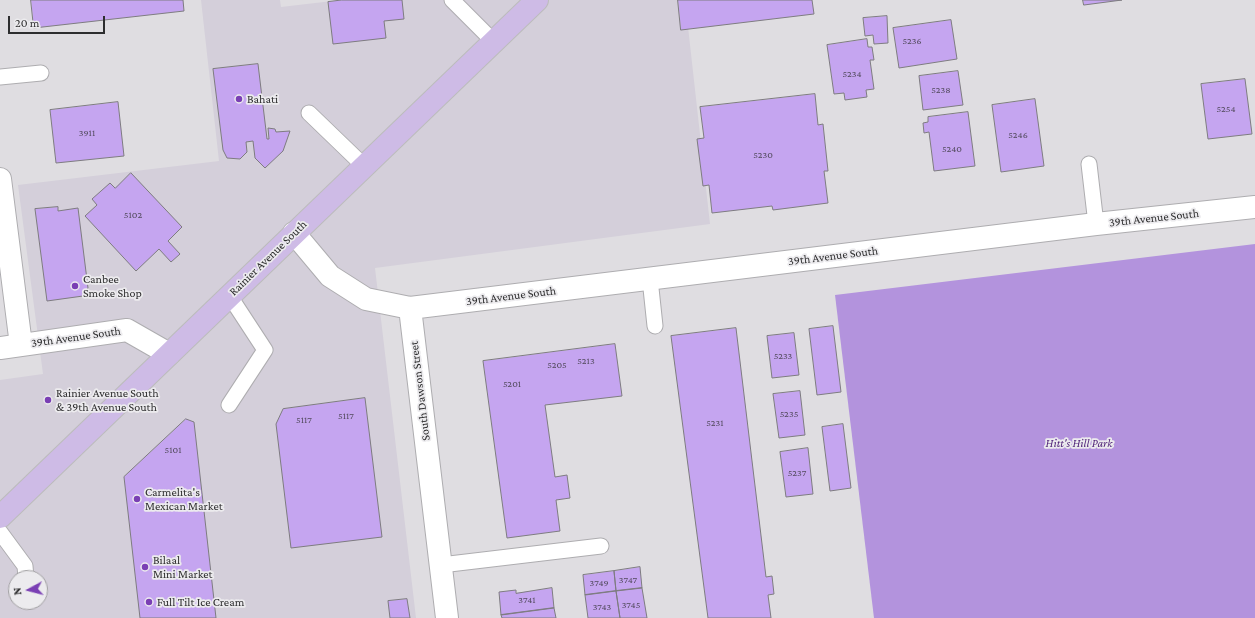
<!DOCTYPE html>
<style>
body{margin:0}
#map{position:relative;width:1255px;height:618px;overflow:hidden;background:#dfdde1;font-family:"Crimson Pro",serif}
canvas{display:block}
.north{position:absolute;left:8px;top:570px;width:40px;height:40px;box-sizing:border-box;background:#ecebee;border:1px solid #a09fa1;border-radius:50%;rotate:263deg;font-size:11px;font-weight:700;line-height:16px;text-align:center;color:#2d2d2e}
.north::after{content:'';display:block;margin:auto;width:14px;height:18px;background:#7a3fb4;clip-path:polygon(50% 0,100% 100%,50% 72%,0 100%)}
.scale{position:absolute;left:8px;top:16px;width:97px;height:18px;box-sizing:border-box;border:2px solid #2d2d2e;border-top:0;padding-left:5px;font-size:12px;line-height:14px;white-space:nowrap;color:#2d2d2e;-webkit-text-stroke:3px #ecebee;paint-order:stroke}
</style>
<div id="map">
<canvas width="1255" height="618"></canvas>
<div class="north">N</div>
<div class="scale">20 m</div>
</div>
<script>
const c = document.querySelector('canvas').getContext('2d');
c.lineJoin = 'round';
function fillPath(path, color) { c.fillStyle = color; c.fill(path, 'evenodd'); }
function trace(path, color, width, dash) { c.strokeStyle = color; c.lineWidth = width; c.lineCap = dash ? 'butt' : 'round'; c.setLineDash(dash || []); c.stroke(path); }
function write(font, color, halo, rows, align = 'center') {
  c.font = font + ' "Crimson Pro",serif'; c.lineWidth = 3.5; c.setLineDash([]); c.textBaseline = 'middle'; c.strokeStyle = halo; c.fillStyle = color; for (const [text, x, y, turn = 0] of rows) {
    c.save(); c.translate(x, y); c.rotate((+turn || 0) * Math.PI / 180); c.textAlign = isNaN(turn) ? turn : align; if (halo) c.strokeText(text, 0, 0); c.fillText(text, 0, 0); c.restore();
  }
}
const built = new Path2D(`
 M201 0H280L281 7 341 0H685L710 224 375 268 416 618H0V380L43 374 18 185 219 161ZM16 578H40V602H16Z`);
const forest = new Path2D(`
 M1255 244V618H874L835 295Z`);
const building = new Path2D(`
 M31 0H183L184 11 34 28Z
 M342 0H402L404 19 384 21 386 38 333 44 328 2Z
 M678 0H812L814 14 681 30Z
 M1083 0H1122L1084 5Z
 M887 16 888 43 874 44 873 35 865 36 863 18Z
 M951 20 957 59 899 68 893 28Z
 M867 39 868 47H872L874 60H870L874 89 866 90 867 97 845 100 844 93 834 94 827 45Z
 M258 64 267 139H269L268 128 275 129 276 132 290 131 283 151 265 168 255 158 253 141 246 142 247 152 240 159 227 158 223 150 213 69Z
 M958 71 963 105 923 110 919 76Z
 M1245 79 1252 134 1208 139 1201 84Z
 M815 94 818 125 823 124 828 171H824L828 203 773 210 772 206 712 213 709 185 703 186 697 139 704 138 700 107Z
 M1035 99 1044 166 1001 172 992 105Z
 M118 102 124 156 56 163 50 110Z
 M968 112 975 166 934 171 929 132 924 133 923 123 928 122V117Z
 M131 173 182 227 168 241 180 254 171 262 159 249 136 271 85 216 97 205 92 199 110 183 115 188Z
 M58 207V211L78 208 88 288 83 296 47 301 35 209Z
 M833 326 841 392 817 395 809 329Z
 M736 328 766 577 772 576 774 594 768 595 771 618H708L671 336Z
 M794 333 799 375 772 378 767 336Z
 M615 344 622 396 545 405 555 477 567 475 570 498 556 500 560 531 507 538 483 361Z
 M800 391 805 435 779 438 773 394Z
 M365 398 382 537 291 548 276 424 283 409Z
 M186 419 194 422 216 618H140L124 477Z
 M843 424 851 488 830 491 822 427Z
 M808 448 813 494 786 497 780 452Z
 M640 567 642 588 616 591 614 571Z
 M614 571 616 591 585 595 583 575Z
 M552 588 554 608 501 615 499 592 516 590V593Z
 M642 588 647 618H620L616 591Z
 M616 591 620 618H588L585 595Z
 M407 599 410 618H390L388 601Z
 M554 608 556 618H502L501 615Z`);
const lane = new Path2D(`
 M452 0 494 42
 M0 77 41 73
 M309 113 365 167
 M1089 164 1096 224
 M650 279 655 326
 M229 405 265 350 229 295
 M0 532 25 566 26 578
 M441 565 601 546`);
const street = new Path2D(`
 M0 179 21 345
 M294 233 330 276 366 299 410 308 447 618
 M410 308 1096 224 1255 207
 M0 348 127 330 169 354`);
const primary = new Path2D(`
 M0 517 537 0`);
const markers = [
 [239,99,4,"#7a3fb4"],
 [75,286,4,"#7a3fb4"],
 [48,400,4,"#7a3fb4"],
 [137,499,4,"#7a3fb4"],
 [145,567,4,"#7a3fb4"],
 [149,602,4,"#7a3fb4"]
];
const numberNames = [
 ["5236",912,41],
 ["5234",852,74],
 ["5238",941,90],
 ["5254",1226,109],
 ["3911",87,133],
 ["5246",1018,135],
 ["5240",952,149],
 ["5230",763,155],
 ["5102",133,215],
 ["5233",783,356],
 ["5213",586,361],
 ["5205",557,365],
 ["5201",512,384],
 ["5235",789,414],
 ["5117",346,416],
 ["5117",304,420],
 ["5231",715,423],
 ["5101",173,450],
 ["5237",797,473],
 ["3747",628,580],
 ["3749",599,583],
 ["3741",527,600],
 ["3745",631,605],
 ["3743",602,607]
];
const poiNames = [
 ["Bahati",247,99],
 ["Canbee",83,279],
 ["Smoke Shop",83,293],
 ["Rainier Avenue South",56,393],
 ["& 39th Avenue South",56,407],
 ["Carmelita's",145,492],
 ["Mexican Market",145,506],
 ["Bilaal",153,560],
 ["Mini Market",153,574],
 ["Full Tilt Ice Cream",157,602]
];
const streetNames = [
 ["39th Avenue South",1154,218,-6],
 ["39th Avenue South",833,256,-7],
 ["Rainier Avenue South",268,258,-44],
 ["39th Avenue South",511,296,-7],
 ["39th Avenue South",76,337,-8],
 ["South Dawson Street",420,391,-97]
];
const parkNames = [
 ["Hitt's Hill Park",1079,443]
];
fillPath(built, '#d4cfda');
fillPath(forest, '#b393dd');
fillPath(building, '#c5a5f0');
trace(building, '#7e7c80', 1);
trace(lane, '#aeadb0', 17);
trace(street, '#aeadb0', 24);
trace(primary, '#bcbcbc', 24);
trace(lane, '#fff', 15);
trace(street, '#fff', 22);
trace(primary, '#cebbe6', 22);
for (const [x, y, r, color] of markers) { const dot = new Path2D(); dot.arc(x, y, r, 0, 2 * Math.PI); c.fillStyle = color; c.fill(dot); trace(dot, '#ecebee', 1.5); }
write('10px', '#534b5e', null, numberNames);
write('12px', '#2d2d2e', '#ecebee', poiNames, 'left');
write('12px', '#2d2d2e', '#ecebee', streetNames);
write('italic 12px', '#4c1f76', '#ecebee', parkNames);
</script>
